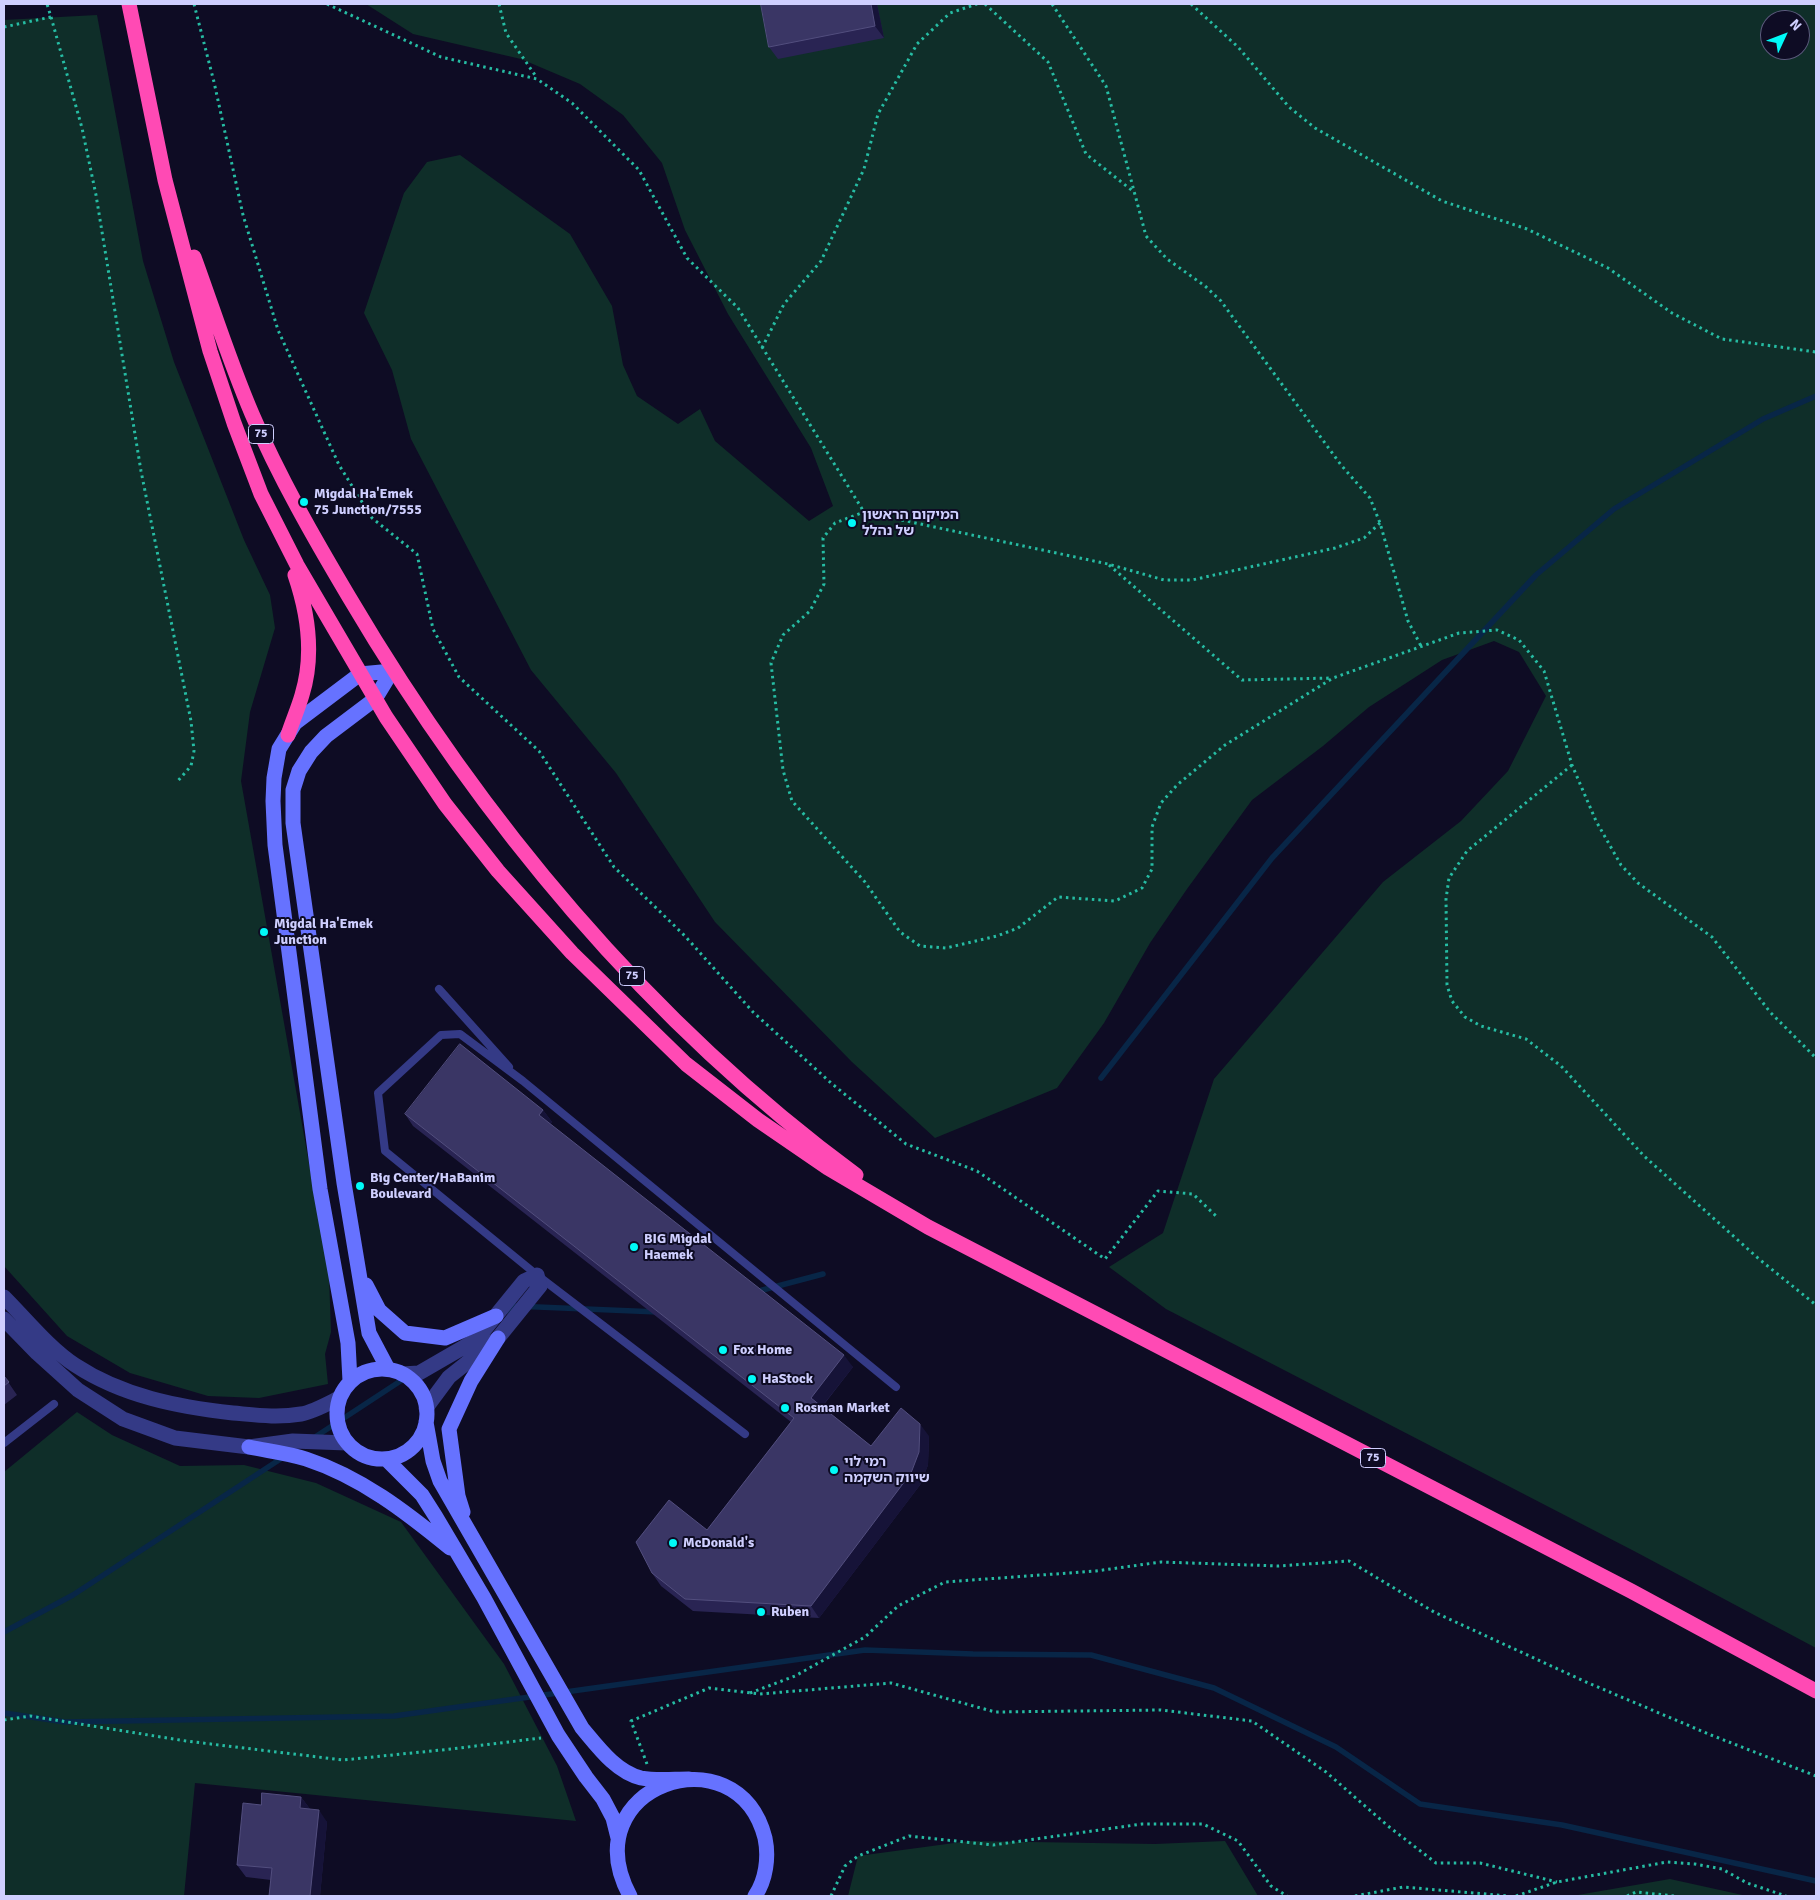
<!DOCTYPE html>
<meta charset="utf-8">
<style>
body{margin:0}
#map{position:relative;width:1820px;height:1900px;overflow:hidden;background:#0e0c24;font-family:Signika,sans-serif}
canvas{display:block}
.frame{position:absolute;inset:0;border:5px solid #cfcfff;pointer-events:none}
.north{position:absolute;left:1760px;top:10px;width:50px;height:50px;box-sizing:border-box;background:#0e0c24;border:1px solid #5b5a7c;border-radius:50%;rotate:47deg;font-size:14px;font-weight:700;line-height:20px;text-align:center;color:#cfcfff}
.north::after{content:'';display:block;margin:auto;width:18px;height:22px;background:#00faf8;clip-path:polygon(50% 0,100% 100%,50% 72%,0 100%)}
</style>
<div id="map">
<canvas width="1820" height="1900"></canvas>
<div class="frame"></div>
<div class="north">N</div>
</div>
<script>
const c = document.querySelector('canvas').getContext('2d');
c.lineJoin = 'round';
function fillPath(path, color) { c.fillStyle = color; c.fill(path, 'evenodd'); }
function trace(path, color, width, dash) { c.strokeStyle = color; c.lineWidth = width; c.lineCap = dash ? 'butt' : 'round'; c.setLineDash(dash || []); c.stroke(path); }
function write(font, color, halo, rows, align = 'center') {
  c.font = font + ' Signika,"Noto Sans Hebrew",sans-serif'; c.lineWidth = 4; c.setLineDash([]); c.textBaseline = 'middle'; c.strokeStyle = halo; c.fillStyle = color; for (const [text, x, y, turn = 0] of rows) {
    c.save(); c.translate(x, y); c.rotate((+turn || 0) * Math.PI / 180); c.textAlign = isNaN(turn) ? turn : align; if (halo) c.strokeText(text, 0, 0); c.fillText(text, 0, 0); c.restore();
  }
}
const green = new Path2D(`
 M366 4H1816V1648L1634 1551 1166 1309 1109 1267 1163 1233 1214 1079 1383 882 1461 821 1508 771 1546 696 1519 652 1494 641 1442 660 1369 707 1323 746 1252 800 1187 889 1150 943 1104 1023 1057 1088 935 1138 852 1062 715 922 616 773 531 670 411 439 392 370 364 313 404 193 427 162 460 155 570 234 612 306 623 365 637 396 678 424 700 409 715 441 809 521 833 506 811 448 728 314 685 230 662 163 623 115 580 84 521 59 413 34ZM1770 20H1800V50H1770Z
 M97 15 143 261 174 362 244 540 270 595 275 628 250 712 241 781 329 1276 331 1332 325 1354 328 1384 259 1398 208 1396 130 1373 67 1336 4 1266V20Z
 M77 1412 112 1435 180 1466 244 1465 316 1483 401 1522 504 1664 557 1766 576 1821 195 1783 184 1896H4V1472Z
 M969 1841 1155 1844 1225 1841 1258 1896H848L858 1856Z
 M1670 1879 1747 1896H1572Z`);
const stream = new Path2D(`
 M1101 1078 1272 858 1536 575 1614 509 1763 419 1816 396
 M755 1292 823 1274
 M507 1311 514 1306 658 1312
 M312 1439 405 1378
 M4 1632 73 1595 285 1456
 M4 1713 65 1722 394 1716 865 1650 973 1654 1091 1655 1214 1688 1336 1747 1420 1804 1562 1825 1816 1881`);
const path = new Path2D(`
 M194 4 214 82 243 215 278 330 339 465 372 518 417 554 433 629 459 677 539 751 614 867 685 936 753 1012 831 1083 906 1144 977 1171 1105 1259 1158 1191 1193 1194 1216 1216
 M327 4 441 57 537 79 572 103 639 170 687 258 738 308 864 512
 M499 4 506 33 537 78
 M985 4 1048 62 1086 154 1134 192
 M1052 4 1106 86 1146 236 1167 259 1205 286 1221 301 1341 465 1370 498 1380 523 1408 621 1421 646
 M1191 4 1238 47 1289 107 1315 128 1442 201 1527 229 1608 268 1672 313 1722 339 1816 352
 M51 17 82 128 96 195 141 471 191 721 194 751 191 766 176 783
 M4 27 51 17 47 4
 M762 348 784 304 821 261 864 169 878 114 917 44 950 13 977 4
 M1380 523 1364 538 1335 548 1192 580H1164L1108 564 864 512 835 523 823 538 824 584 810 611 783 635 771 663 783 770 792 801 865 882 900 932 920 946 946 948 997 936 1018 928 1058 897 1115 901 1142 888 1152 869V827L1161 803 1177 785 1225 745 1333 678 1459 633 1497 630 1519 640 1544 671 1572 765 1596 821 1621 865 1638 883 1712 937 1770 1012 1816 1058
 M1109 565 1242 680 1332 678
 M1572 765 1467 851 1449 878 1446 899 1447 985 1452 1001 1465 1017 1481 1026 1526 1039 1561 1066 1644 1156 1759 1259 1816 1305
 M750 1693 795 1676 865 1637 898 1606 945 1582 1096 1571 1161 1562 1279 1566 1349 1561 1434 1612 1586 1682 1711 1735 1816 1776
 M4 1720 30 1716 186 1741 343 1760 451 1749 541 1738
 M647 1764 631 1721 709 1688 760 1694 891 1683 995 1712 1161 1710 1252 1721 1326 1772 1388 1826 1436 1863H1480L1557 1882
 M831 1896 845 1866 858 1856 909 1836 993 1845 1142 1824H1203L1238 1841 1271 1886 1287 1896
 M1355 1896 1403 1887 1509 1896
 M1516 1896 1557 1882 1667 1862 1695 1864 1722 1869 1747 1883 1786 1896
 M1627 1896 1636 1892 1675 1896`);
const lane = new Path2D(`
 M439 989 509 1067
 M745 1434 537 1275 385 1151 378 1093 441 1035 460 1034 523 1081 896 1387
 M4 1443 54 1404`);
const street = new Path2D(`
 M4 1297C25 1318 50 1349 75 1365 122 1396 178 1407 233 1413 256 1415 277 1418 301 1414 313 1412 327 1404 339 1398
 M4 1319 37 1353 78 1390 123 1419 175 1438 249 1447 293 1441 347 1443
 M402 1374 419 1373 476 1340 524 1281 537 1275 540 1286 498 1338 449 1377 426 1408`);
const secondary = new Path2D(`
 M366 1285 379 1310 405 1333 445 1338 496 1316
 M337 1414a45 45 0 1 1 90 0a45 45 0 1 1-90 0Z
 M388 1369 369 1333 344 1183 293 823V790L299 771 311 752 326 736 375 699 392 671
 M350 1381 348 1343 320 1189 275 845 273 801 274 778 279 749 295 723 360 674 392 671
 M426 1422 433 1461 440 1481 582 1728C598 1747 616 1772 641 1778 656 1781 673 1779 689 1779
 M249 1447C268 1451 288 1453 306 1459 361 1477 406 1512 450 1548
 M386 1459 422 1495 436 1517 484 1598 558 1735 586 1777 603 1799 613 1818 618 1838
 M463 1512 458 1496 449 1429 471 1381 498 1338
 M630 1896C571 1786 737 1729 765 1838 769 1857 766 1880 755 1896`);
const highway = new Path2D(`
 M129 4 165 180 210 351 234 423 261 494 297 565 386 717 445 804 498 871 572 953 686 1064 758 1120 828 1168 928 1227 1631 1591 1816 1691
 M194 257C213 309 230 363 252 414 279 477 314 538 349 597 480 819 648 1022 856 1175
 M288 735C292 722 298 709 302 695 314 656 308 613 295 575`);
const wall = new Path2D(`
 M761 4H877L884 38 778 59 769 47Z
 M543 1110 552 1122 550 1124 853 1367 822 1407 871 1446 929 1436 928 1465 920 1485 819 1618 693 1611 661 1586 652 1573 707 1530 791 1422 413 1126 405 1114Z
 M4 1376 17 1395 4 1405Z
 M301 1797 310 1809 327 1822 320 1896H269L271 1880 246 1877 237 1865 261 1805Z`);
const shadedWall = new Path2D(`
 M871 4H877L884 38 875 26Z
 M543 1110 552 1122 548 1127 539 1115Z
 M844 1355 853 1367 819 1410 811 1398Z
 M920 1424 929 1436 928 1465 920 1485 819 1618 811 1606Z
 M301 1797 310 1809 309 1821 300 1808Z
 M319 1810 327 1822 320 1896H310Z`);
const building = new Path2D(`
 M761 4H871L875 26 769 47Z
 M460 1044 543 1110 539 1115 844 1355 811 1398 871 1446 901 1408 920 1424 919 1452 911 1473 811 1606 685 1599 652 1573 636 1542 669 1500 707 1530 794 1418 405 1114Z
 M4 1376 9 1382 4 1386Z
 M262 1793 301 1797 300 1808 319 1810 310 1896H269L272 1868 237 1865 243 1803 261 1805Z`);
const markers = [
 [304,502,5,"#00faf8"],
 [852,523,5,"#00faf8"],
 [264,932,5,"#00faf8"],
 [360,1186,5,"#00faf8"],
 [634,1247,5,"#00faf8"],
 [723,1350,5,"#00faf8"],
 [752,1379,5,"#00faf8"],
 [785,1408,5,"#00faf8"],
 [834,1470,5,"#00faf8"],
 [673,1543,5,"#00faf8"],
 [761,1612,5,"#00faf8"]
];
const shields = [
 [261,434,25],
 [632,976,25],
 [1373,1458,25]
];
const shieldNames = [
 ["75",261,434],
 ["75",632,976],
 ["75",1373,1458]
];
const poiNames = [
 ["Migdal Ha'Emek",314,494],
 ["75 Junction/7555",314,510],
 ["המיקום הראשון",862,515],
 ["של נהלל",862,531],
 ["Migdal Ha'Emek",274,924],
 ["Junction",274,940],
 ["Big Center/HaBanim",370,1178],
 ["Boulevard",370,1194],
 ["BIG Migdal",644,1239],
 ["Haemek",644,1255],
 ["Fox Home",733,1350],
 ["HaStock",762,1379],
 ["Rosman Market",795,1408],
 ["רמי לוי",844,1462],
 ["שיווק השקמה",844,1478],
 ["McDonald's",683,1543],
 ["Ruben",771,1612]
];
fillPath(green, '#0f2e29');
trace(stream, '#082647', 5.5);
trace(path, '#26bca3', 3, [2.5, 4]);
trace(lane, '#343a86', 8);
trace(street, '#343a86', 15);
trace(secondary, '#6672ff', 15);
trace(highway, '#ff4ab4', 15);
fillPath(wall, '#292453');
fillPath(shadedWall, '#161338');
fillPath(building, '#3a3665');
trace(building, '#524e7e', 1);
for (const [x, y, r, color] of markers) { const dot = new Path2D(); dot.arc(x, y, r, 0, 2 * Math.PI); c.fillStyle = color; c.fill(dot); trace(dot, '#0e0c24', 2); }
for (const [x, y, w] of shields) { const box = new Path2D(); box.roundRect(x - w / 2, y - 9.5, w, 19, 4); c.fillStyle = '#0e0c24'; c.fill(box); trace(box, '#cfcfff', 1); }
write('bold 12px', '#cfcfff', null, shieldNames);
write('bold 14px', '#cfcfff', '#0e0c24', poiNames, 'left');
</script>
